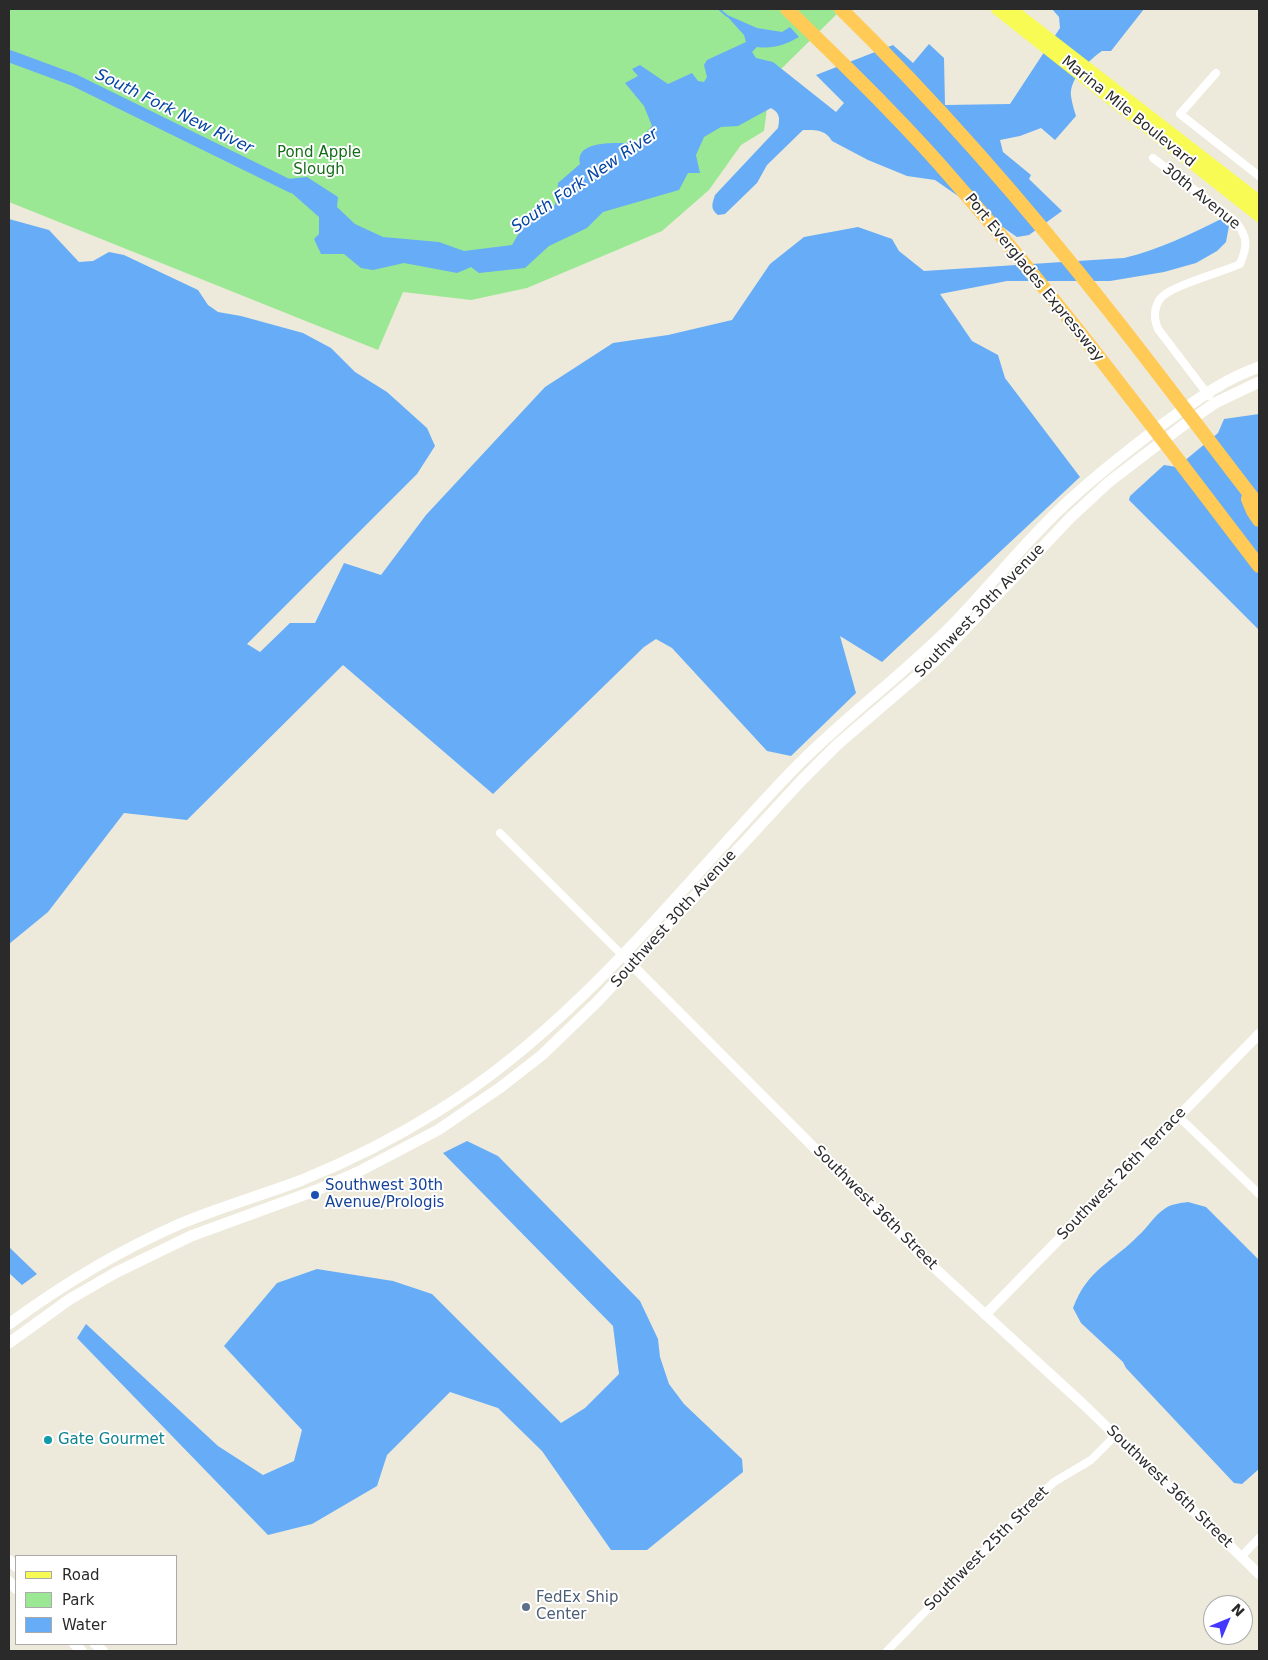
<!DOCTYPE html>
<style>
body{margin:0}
#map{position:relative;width:1268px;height:1660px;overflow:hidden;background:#edeadb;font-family:"DejaVu Sans",sans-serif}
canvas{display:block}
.frame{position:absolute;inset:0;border:10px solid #2a2a2a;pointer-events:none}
.legend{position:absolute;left:15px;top:1555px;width:162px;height:90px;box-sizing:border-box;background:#fff;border:1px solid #aaa;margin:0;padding:6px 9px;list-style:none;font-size:15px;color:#2a2a2a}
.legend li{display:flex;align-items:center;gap:10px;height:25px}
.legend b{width:25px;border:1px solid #aaa}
.north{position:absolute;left:1203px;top:1595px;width:50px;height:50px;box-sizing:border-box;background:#fff;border:1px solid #aaa;border-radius:50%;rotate:45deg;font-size:14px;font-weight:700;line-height:20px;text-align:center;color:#2a2a2a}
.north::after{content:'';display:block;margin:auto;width:18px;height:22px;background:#4437ff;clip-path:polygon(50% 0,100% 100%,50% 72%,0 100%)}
</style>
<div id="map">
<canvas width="1268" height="1660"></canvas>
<div class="frame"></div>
<ul class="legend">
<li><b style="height:6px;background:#f7fb53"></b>Road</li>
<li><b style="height:14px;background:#9be894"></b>Park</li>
<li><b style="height:14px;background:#66acf7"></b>Water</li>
</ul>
<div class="north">N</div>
</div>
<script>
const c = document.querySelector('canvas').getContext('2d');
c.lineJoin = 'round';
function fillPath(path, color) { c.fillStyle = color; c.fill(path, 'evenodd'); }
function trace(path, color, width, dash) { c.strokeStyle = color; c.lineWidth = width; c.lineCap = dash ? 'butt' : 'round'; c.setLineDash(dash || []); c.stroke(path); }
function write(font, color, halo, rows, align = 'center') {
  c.font = font + ' "DejaVu Sans",sans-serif'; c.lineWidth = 4; c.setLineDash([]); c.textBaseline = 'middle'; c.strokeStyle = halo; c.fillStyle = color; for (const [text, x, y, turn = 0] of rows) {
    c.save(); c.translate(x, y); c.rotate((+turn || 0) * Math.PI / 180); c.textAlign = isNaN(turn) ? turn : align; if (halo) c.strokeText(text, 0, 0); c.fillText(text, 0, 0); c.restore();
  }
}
const green = new Path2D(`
 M9 9H842L771 79 764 131 741 145 709 190 662 231 527 288 471 300 403 292 378 350 9 202Z`);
const water = new Path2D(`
 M1052 9H1144L1111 51H1102C1089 60 1069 79 1071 96 1072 103 1074 110 1076 116L1055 140 1041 128 1020 136 1000 140 1003 152 1031 175 1029 179 1062 211 1029 235 1017 237 935 180 907 176 868 160 832 141C825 129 815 130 803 130L767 165 757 183 725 214 718 215C710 209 712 204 715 195L778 128C780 118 780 113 771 108L738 126 721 127 704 137 696 155 700 173H688L679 190 603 212 587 228 549 246 525 268 479 273 471 267 457 273 404 263 373 270 361 268 344 254H321L314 239 319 234V217L277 180 307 177 338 197 337 207 355 224 383 237 439 242 464 251 512 245 534 207H554L557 199 558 183 580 164C574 138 622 144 637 143L652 126 644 106 625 83 638 76 632 69 640 65 668 84 692 73 698 81 704 82 707 77 704 65 707 60 746 42 744 35 725 14 757 28 782 32 790 27 799 37C785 45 773 49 757 47L752 52 756 58 773 62 836 112 844 103 816 75 893 45 913 63 929 44 944 58 945 105 1010 104 1060 28 1059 17Z
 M9 219 49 230 79 262 93 261 109 252 124 255 198 290 208 305 218 312 241 316 303 333 331 348 355 372 387 392 427 428 435 446 417 474 247 644 260 652 290 623H315L344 563 381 575 426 515 545 387 613 343 668 335 732 320 770 264 804 237 858 227 892 239 899 251 924 271 1124 258C1158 250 1189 235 1221 219L1229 226 1226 242 1217 251 1196 263 1164 272 1110 281H1007L940 294 972 341 998 355 1005 378 1080 477 882 662 840 636 856 693 791 756 767 751 672 648 656 639 644 647 493 794 343 665 187 820 124 813 48 912 9 944Z
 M1259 414V630L1129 500 1130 496 1164 465 1177 467 1218 433 1224 419Z
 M467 1141 498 1156 640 1301 658 1339 660 1357 669 1384 684 1404 742 1459 743 1472 647 1550H611L542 1451 498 1408 450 1392 387 1455 377 1486 312 1524 268 1535 77 1338 86 1324 218 1446 263 1475 294 1461 302 1430 224 1346 277 1283 317 1269 393 1281 432 1294 561 1423 585 1408 619 1374 613 1326 443 1153Z
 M1188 1202 1206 1207 1259 1260V1469L1242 1484 1234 1483 1126 1368 1123 1362 1081 1323 1073 1308C1088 1268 1112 1263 1139 1235 1148 1227 1153 1217 1163 1210 1170 1204 1180 1203 1188 1202Z
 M9 1247 37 1274 22 1285 9 1273Z`);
const stream = new Path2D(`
 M719 9 727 16`);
const river = new Path2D(`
 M9 56 74 80 292 187`);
const minor = new Path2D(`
 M1216 73 1180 114 1259 176
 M1153 158 1235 221C1248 237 1248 245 1240 264 1223 272 1169 286 1160 299 1153 309 1154 319 1158 329L1209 396
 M500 833 632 965
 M1178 1116 1259 1194
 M1241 1557 1259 1538
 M887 1651 1025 1509 1054 1482 1091 1460 1116 1435`);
const tertiary = new Path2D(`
 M632 965 927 1261 1083 1404 1259 1574
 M985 1315 1259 1034
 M9 1560 16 1567
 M9 1581 16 1589
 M74 1644 82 1651
 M95 1644 103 1651`);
const secondary = new Path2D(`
 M9 1324C63 1284 120 1250 182 1223 221 1207 262 1195 302 1180 349 1161 395 1138 438 1111 577 1025 677 891 789 774 843 717 907 673 960 617 993 582 1024 544 1058 511 1091 479 1127 451 1163 424 1195 401 1222 380 1259 367
 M9 1343 70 1299 115 1273 191 1236 317 1190 358 1172 438 1130 501 1087 542 1055 598 1001 801 781 838 744 936 660 1070 518 1109 482 1181 427 1215 403 1259 382`);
const primary = new Path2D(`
 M997 9 1259 216
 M1011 9 1259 201`);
const motorway = new Path2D(`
 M787 9C844 65 903 121 955 182 1063 305 1160 437 1259 566
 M841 9C937 103 1031 211 1114 317 1163 379 1210 443 1259 506
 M1248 499 1253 511 1259 520`);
const markers = [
 [315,1195,5,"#1a4fb4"],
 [48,1440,5,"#0f9aa8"],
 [526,1607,5,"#5c6f8a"]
];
const streetNames = [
 ["Marina Mile Boulevard",1128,112,39],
 ["30th Avenue",1201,197,39],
 ["Port Everglades Expressway",1034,278,51],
 ["Southwest 30th Avenue",980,611,-46],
 ["Southwest 30th Avenue",674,919,-48],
 ["Southwest 26th Terrace",1122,1174,-46],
 ["Southwest 36th Street",875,1208,45],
 ["Southwest 36th Street",1169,1487,44],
 ["Southwest 25th Street",987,1549,-45]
];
const parkNames = [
 ["Pond Apple",319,153],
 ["Slough",319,170]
];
const transitNames = [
 ["Southwest 30th",325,1186],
 ["Avenue/Prologis",325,1203]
];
const cultureNames = [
 ["Gate Gourmet",58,1440]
];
const serviceNames = [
 ["FedEx Ship",536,1598],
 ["Center",536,1615]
];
const waterNames = [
 ["South Fork New River",174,112,26],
 ["South Fork New River",585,181,-34]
];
fillPath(green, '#9be894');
fillPath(water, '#66acf7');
trace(stream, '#66acf7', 2);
trace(river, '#66acf7', 12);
trace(minor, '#fff', 8);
trace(tertiary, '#fff', 10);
trace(secondary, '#fff', 11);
trace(primary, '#f7fb53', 12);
trace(motorway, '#ffca55', 14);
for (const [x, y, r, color] of markers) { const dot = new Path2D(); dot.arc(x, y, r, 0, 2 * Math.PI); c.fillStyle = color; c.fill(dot); trace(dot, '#fff', 2); }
write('15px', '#2a2a2a', '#fff', streetNames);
write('15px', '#156d19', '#fff', parkNames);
write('15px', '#164399', '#fff', transitNames, 'left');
write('15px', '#0d838f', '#fff', cultureNames, 'left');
write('15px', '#4e5e75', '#fff', serviceNames, 'left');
write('italic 16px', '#0444a5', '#fff', waterNames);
</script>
